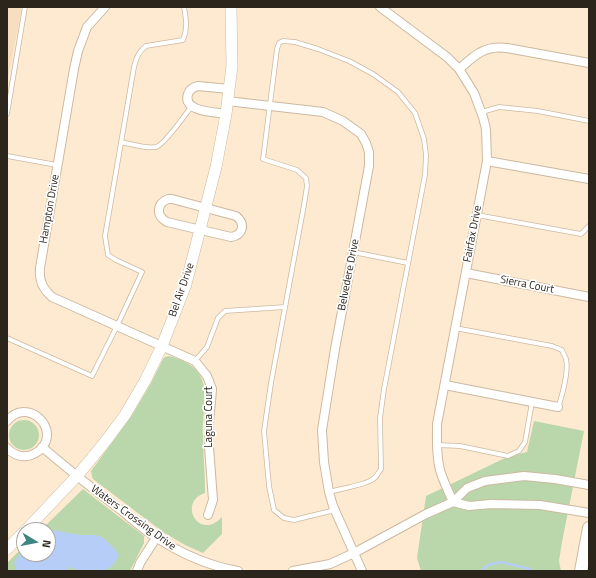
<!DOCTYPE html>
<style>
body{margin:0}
#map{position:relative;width:596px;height:578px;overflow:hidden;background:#feead1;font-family:"Titillium Web",sans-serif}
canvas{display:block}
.frame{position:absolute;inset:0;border:8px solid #2c251b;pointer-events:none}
.north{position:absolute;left:16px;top:522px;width:40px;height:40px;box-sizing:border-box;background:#fff;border:1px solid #aba8a4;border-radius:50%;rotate:100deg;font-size:11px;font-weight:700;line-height:16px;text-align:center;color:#2c251b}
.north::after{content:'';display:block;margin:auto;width:14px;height:18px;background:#3f8782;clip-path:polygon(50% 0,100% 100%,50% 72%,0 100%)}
</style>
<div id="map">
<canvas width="596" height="578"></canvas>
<div class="frame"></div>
<div class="north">N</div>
</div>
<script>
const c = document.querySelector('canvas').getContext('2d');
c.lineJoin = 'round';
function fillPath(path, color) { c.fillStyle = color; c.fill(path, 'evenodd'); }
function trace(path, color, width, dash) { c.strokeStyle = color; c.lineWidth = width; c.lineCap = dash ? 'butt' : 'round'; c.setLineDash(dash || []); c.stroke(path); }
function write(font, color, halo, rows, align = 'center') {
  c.font = font + ' "Titillium Web",sans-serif'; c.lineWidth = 3.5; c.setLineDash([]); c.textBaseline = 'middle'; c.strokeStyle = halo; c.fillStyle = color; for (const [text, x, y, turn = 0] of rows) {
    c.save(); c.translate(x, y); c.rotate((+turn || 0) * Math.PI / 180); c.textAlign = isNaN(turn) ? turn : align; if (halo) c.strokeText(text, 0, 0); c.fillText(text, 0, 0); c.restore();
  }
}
const built = new Path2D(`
 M7 7H22L7 82Z`);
const green = new Path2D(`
 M169 356C218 369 202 399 203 436 203 454 205 471 205 489V493C177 502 199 542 222 517V534L203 553 185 545 163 532 93 479 92 476 91 471 132 415 150 385 163 359 165 357Z
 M9 435a15 15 0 1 1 30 0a15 15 0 1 1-30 0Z
 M534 421 584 431 562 542 559 561 561 571H421L417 558 426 496 507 457 527 452Z
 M83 489 144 536V543L130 571H7V563L24 546V554H48V530H41Z`);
const water = new Path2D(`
 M53 530 80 535H97L103 538 114 548 119 555C112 569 108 571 92 571 88 571 84 572 80 571 76 569 72 568 68 567L67 571H16L14 562 20 554 24 551V554H48V533Z`);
const stream = new Path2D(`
 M481 571 488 565 501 562 530 569 531 571`);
const service = new Path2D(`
 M482 112 499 107 538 111 589 121
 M7 114 25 7
 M121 142C131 144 146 149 156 147 164 145 185 115 191 107
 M7 156 57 165
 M477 215 581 234 589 226
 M353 252 408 263
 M455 328 552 346 562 350C563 353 565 356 566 359 569 370 562 397 558 407
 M7 338 92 376 117 326 142 272 116 260 108 255 105 236 134 67C136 58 139 51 146 46L183 40C188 28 186 19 184 7
 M195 361 207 347 218 318 225 311 285 307
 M437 445 460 446 508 456 519 451 525 442 532 402
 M329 492C339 489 366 485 373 479 377 477 378 473 381 469L380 418 384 389 425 175 426 155 424 139 415 113 398 92 373 74 349 61 318 49 295 42 283 41 279 43 277 49 263 159 297 170 306 178 307 186 304 205 271 383 264 431 269 486 274 510 284 518 294 520 335 510`);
const minor = new Path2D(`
 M105 7 87 27 78 51 74 69 40 268C39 280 42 288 52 297L195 361 207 376 212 389 211 402 209 421V447L213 500 208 515
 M380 7 447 57 459 69 474 93 483 117 486 129 487 161 437 424C437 439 436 455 440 470 443 481 449 492 453 502
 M459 69C470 60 480 49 494 48 498 47 503 48 507 48L589 63
 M227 101 323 112 343 121 361 134 366 143 369 152V166L335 349 322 430 324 462 329 492 333 506 362 571
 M226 114C215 112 182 112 188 94 190 89 193 87 198 86L229 89
 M487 161 589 179
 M168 199H172L236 216C246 224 243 235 231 237L167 222C156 216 156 204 168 199Z
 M466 273 589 297
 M445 385 558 407
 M7 421C27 396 62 429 40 450 36 453 32 456 26 456 19 457 11 453 7 448
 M42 447C68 469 94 490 121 510 133 520 144 530 157 538 182 554 209 566 238 571
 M453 502 469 506 491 504 540 505 589 513
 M137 571 140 563 156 538
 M293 571 330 564 354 553 426 514 453 502 467 488 485 481 524 476 555 479 589 485`);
const tertiary = new Path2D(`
 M26 530 77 476 105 442 125 415 145 381 162 346 186 284 216 167 226 114 232 66 231 7
 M7 549 24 532`);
const secondary = new Path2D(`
 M581 571 589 528`);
const streetNames = [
 ["Hampton Drive",50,209,-80],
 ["Fairfax Drive",473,234,-79],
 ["Belvedere Drive",349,275,-79],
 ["Sierra Court",527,285,11],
 ["Bel Air Drive",182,290,-71],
 ["Laguna Court",209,417,-90],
 ["Waters Crossing Drive",133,518,36]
];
fillPath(built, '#f6debf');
fillPath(green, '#bad7ab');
fillPath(water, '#b6cdf8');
trace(stream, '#b6cdf8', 2.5);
trace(service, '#ccb9a1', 5.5);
trace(minor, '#ccb9a1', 10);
trace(tertiary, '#ccb9a1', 12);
trace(secondary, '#ccb9a1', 14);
trace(service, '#fff', 4);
trace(minor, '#fff', 8);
trace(tertiary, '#fff', 11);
trace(secondary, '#fff', 12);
write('11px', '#2c251b', '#fff', streetNames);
</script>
